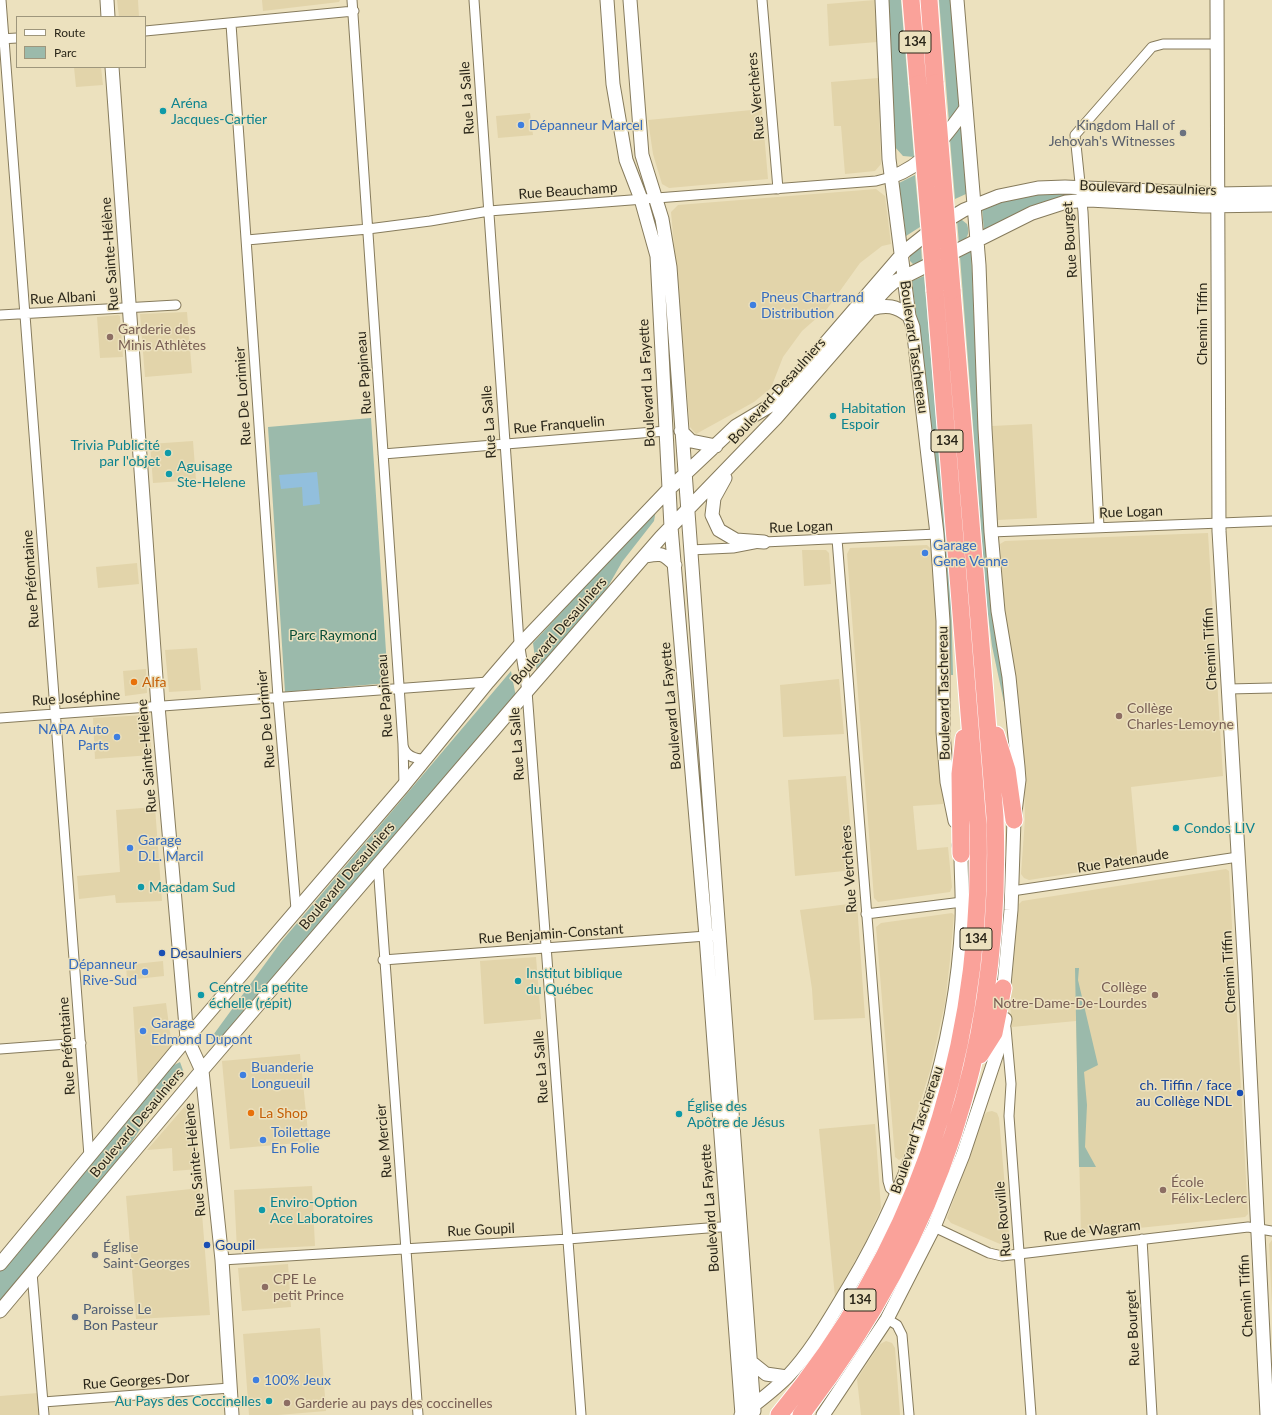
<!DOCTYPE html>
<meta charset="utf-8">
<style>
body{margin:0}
#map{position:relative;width:1272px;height:1415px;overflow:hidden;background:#ece1be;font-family:Lato,sans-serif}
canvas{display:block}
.legend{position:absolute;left:16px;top:16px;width:130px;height:52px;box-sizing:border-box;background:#ece1be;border:1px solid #9e967c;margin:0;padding:5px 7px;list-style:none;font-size:12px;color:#2a2619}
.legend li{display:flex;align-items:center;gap:8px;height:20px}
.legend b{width:20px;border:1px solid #9e967c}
</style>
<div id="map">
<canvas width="1272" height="1415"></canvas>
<ul class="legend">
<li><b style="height:5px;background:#fff"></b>Route</li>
<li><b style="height:11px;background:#9bbaab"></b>Parc</li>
</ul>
</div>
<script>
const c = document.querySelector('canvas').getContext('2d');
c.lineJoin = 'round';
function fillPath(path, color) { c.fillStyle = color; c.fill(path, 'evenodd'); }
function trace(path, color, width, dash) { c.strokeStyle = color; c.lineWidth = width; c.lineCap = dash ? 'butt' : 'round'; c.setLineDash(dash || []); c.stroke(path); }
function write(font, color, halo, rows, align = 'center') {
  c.font = font + ' Lato,sans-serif'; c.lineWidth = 3; c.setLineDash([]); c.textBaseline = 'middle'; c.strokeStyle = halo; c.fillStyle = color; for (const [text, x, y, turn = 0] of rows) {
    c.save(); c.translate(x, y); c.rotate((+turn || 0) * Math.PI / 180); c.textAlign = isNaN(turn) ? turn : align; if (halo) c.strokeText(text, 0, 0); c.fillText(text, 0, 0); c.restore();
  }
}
const built = new Path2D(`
 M117 0H138L139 17H119Z
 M262 0H340L339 2 263 11Z
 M875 0 877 42 829 46 827 4Z
 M74 67H101L103 85 76 87Z
 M878 78 881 164 875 171 845 174 841 126H834L831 82Z
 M762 109 768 179 669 188 662 184 653 154 648 120Z
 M530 113 533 135 498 138 496 116Z
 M876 189 885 196 891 244 882 246 860 263 827 309 802 331 783 357 771 388 754 402 696 434 690 427 671 212 678 205Z
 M187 312 192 373 145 377 140 314Z
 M118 315 120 316 123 357 100 358 97 317Z
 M1032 424 1037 518 998 520 992 426Z
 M193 441 196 480 153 483 150 444Z
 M1208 533 1223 776 1131 787 1138 863 1029 880 1024 878 1021 874 1025 819 1024 762 1016 681 1005 613 1000 544 1005 541Z
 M927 545 931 549 937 618 943 804 913 806 917 850 948 847 952 887 950 892 878 902 874 898 847 554 850 548Z
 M802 550H826L829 553 831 584 804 586Z
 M137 563 139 584 98 588 96 567Z
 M197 648 201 690 169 692 165 650Z
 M146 669 147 693 125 696 123 671Z
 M839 679 844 734 783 737 780 685Z
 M146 715 149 717 152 755 95 759 93 718Z
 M846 776 854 870 795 876 788 780Z
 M155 807 162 901 116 903 115 895 79 899 77 876 120 872 116 810Z
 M1226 869 1229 871 1248 1214 1245 1217 1081 1234 1076 1021 1012 1027 1010 1004 1019 904 1022 901Z
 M857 903 865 1018 814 1020 812 989 800 910Z
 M952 913 954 915 950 960 945 1003 930 1071 903 1157 899 1160 895 1157 876 927 881 923Z
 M536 957 541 1019 484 1024 480 961Z
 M163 961 164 976 127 980 126 965Z
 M166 1003 172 1047 138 1086 133 1007Z
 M300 1054 309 1142 230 1149 222 1061Z
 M186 1105H191L195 1110 199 1169 173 1171 172 1148 147 1150Z
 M992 1111 997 1113 999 1118 1009 1234 1005 1242 1000 1244 951 1223 947 1218 983 1117 987 1112Z
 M875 1124 881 1208 867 1239 835 1297 819 1129Z
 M312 1186 315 1246 237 1250 234 1190Z
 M200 1188 210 1315 136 1319 126 1196Z
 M1272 1240V1307L1269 1244Z
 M288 1264 291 1307 242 1311 238 1268Z
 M320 1328 326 1411 278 1415H249L243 1334Z
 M886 1341 892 1343 895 1348 900 1415H861L857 1379 880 1344Z
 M38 1393 39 1415H0V1396Z`);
const green = new Path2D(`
 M887 0H901L914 157 903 156 894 146Z
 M939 0H951L960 104 958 111 949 122Z
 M960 127H962L966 194 955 199 950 140Z
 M915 175 920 227 906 236 899 183Z
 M1066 193V196L984 231 982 208 1032 194Z
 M957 220H962L967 224C970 234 968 238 959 244Z
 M921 245 922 262 913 264 910 261V256Z
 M971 251 980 449 988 560 1008 712H1006L992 646 987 606 960 257Z
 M924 276 951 595 953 675H951L949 618 928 405 912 281Z
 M371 418 388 683 285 692 268 427Z
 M656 510 654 521 622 562 606 590 537 673 533 643Z
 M511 671 516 697 217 1044 211 1038 281 942Z
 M1075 968H1079L1078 980 1098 1065 1084 1072 1087 1105 1085 1147 1096 1167H1079Z
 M180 1062 184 1073 151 1113 110 1174 0 1305V1270L172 1066Z`);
const water = new Path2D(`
 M317 472 320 504 303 506 302 487 281 489 279 475Z`);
const street = new Path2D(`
 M1 0 89 1156
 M352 0 403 744 404 785
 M474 0 519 642 527 691 581 1415
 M762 0 778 189
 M231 24 278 697 296 909
 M145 31 354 11
 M0 39 17 38
 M247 240 368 229 430 221 489 211 876 181 891 177
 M0 315 176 305
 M383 454 666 431
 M1099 527 1083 212 1075 135 1152 47 1163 44H1217
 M991 532 1272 521
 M837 539 888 1181 890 1188 896 1193
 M690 550 733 548 764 542 937 534
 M1228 689 1272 688
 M0 718 488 682
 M403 745C405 756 415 759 425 759
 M378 865 418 1415
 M1012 891 1238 857
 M866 914 962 902
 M383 960 720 935
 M1006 1028 1011 1084 1009 1116 1031 1415
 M0 1049 81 1043
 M934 1227 989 1253 1002 1256 1248 1227 1272 1231
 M1142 1239 1152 1415
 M222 1260 568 1239 733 1226
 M32 1273 44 1415
 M887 1319 897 1325 902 1335 909 1415
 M43 1402 230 1388`);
const secondary = new Path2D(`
 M107 0 108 17
 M607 0 613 84 626 160 641 199 657 256 671 527 706 936 742 1415
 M630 0 642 155 662 219 670 267 754 1411
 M882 0 889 159 909 316 913 327 937 534 943 621V732L947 782 955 821
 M957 0 979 265 985 429 991 532 998 611 1009 677 1018 767 1019 780 1014 820 1011 910 1003 996
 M1217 0 1219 531 1245 971 1267 1415
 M112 67 158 706 187 1038 202 1071 222 1260 232 1415
 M891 177C924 166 946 136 966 108
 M871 309C887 304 896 306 909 316
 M681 431 691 441 716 446
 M725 478 714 498 712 515 719 530 736 540 764 542
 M646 556C661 553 663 553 675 565
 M0 1264 187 1038 404 785 488 682 519 646 668 490 736 426 773 404 905 251 934 228 964 210 999 196 1038 188 1065 187 1218 194 1272 193
 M0 1311 197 1076 527 691 661 537 776 418 871 309C877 298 884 290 894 282L1032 213 1066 202 1089 200 1203 206 1272 205
 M751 1362 766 1374 787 1377
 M741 1415C757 1403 773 1391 787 1377 812 1351 830 1318 849 1287 914 1178 956 1048 962 920 963 898 961 876 961 854L959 845
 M823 1415 887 1319 934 1227 963 1155 1000 1044 1005 1019`);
const highway = new Path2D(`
 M911 0 918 84
 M929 0 935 83
 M996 735 1007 770 1014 820
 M961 854 960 774 964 738
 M980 1055 994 1033 1003 988
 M779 1415C920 1244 984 1046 978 825L935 291
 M801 1415C940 1234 1003 1046 995 817L952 290`);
const highwayBridge = new Path2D(`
 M935 83 952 290
 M918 84 935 291`);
const markers = [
 [163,111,4,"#0f9aa8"],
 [521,125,4,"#3f7fe0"],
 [1183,133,4,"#6b7280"],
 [753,305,4,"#3f7fe0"],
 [110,337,4,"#8d6e63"],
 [833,416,4,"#0f9aa8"],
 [168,453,4,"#0f9aa8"],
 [169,474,4,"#0f9aa8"],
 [925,553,4,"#3f7fe0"],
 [134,682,4,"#e8710a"],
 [1119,716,4,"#8d6e63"],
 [117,737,4,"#3f7fe0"],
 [1176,828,4,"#0f9aa8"],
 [130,848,4,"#3f7fe0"],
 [141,887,4,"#0f9aa8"],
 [162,953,4,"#1a4fb4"],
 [145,972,4,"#3f7fe0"],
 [518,981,4,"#0f9aa8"],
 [201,995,4,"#0f9aa8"],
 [1155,995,4,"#8d6e63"],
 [143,1031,4,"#3f7fe0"],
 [243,1075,4,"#3f7fe0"],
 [1240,1093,4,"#1a4fb4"],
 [251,1113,4,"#e8710a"],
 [679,1114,4,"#0f9aa8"],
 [263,1140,4,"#3f7fe0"],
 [1163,1190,4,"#8d6e63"],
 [262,1210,4,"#0f9aa8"],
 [207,1245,4,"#1a4fb4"],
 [95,1255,4,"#6b7280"],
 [265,1287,4,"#8d6e63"],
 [75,1317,4,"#5c6f8a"],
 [256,1380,4,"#3f7fe0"],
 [269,1401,4,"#0f9aa8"],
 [287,1403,4,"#8d6e63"]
];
const shields = [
 [915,42,32],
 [947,441,32],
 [976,939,32],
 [860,1300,32]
];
const shieldNames = [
 ["134",915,42],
 ["134",947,441],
 ["134",976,939],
 ["134",860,1300]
];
const streetNames = [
 ["Rue Verchères",756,96,-95],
 ["Rue La Salle",467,98,-94],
 ["Boulevard Desaulniers",1148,188,2],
 ["Rue Beauchamp",568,191,-4],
 ["Rue Bourget",1070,240,-94],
 ["Rue Sainte-Hélène",110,254,-94],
 ["Rue Albani",63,298,-3],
 ["Chemin Tiffin",1202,324,-90],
 ["Boulevard Taschereau",914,347,82],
 ["Rue Papineau",364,373,-94],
 ["Boulevard La Fayette",647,383,-93],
 ["Boulevard Desaulniers",777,391,-48],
 ["Rue De Lorimier",243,396,-94],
 ["Rue La Salle",489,422,-94],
 ["Rue Franquelin",559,425,-5],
 ["Rue Logan",1131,512,-2],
 ["Rue Logan",801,527,-2],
 ["Rue Préfontaine",31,579,-94],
 ["Boulevard Desaulniers",559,631,-49],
 ["Chemin Tiffin",1210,649,-93],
 ["Boulevard Taschereau",944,693,-91],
 ["Rue Papineau",385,696,-94],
 ["Rue Joséphine",76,698,-4],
 ["Boulevard La Fayette",671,706,-95],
 ["Rue De Lorimier",266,719,-95],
 ["Rue La Salle",517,744,-94],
 ["Rue Sainte-Hélène",147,756,-95],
 ["Rue Patenaude",1123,861,-9],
 ["Rue Verchères",849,869,-94],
 ["Boulevard Desaulniers",347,876,-49],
 ["Rue Benjamin-Constant",551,934,-4],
 ["Chemin Tiffin",1229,972,-93],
 ["Rue Préfontaine",67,1046,-94],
 ["Rue La Salle",541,1067,-94],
 ["Boulevard Desaulniers",137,1123,-50],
 ["Boulevard Taschereau",917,1130,-71],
 ["Rue Mercier",384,1141,-95],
 ["Rue Sainte-Hélène",195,1160,-96],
 ["Boulevard La Fayette",710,1208,-94],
 ["Rue Rouville",1003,1219,-95],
 ["Rue Goupil",481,1230,-3],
 ["Rue de Wagram",1092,1231,-7],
 ["Chemin Tiffin",1246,1296,-93],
 ["Rue Bourget",1133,1328,-93],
 ["Rue Georges-Dor",136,1381,-4]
];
const cultureNames = [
 ["Aréna",171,103],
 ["Jacques-Cartier",171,119],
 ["Habitation",841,408],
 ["Espoir",841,424],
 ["Trivia Publicité",160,445,"right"],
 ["par l'objet",160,461,"right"],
 ["Aguisage",177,466],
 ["Ste-Helene",177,482],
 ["Condos LIV",1184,828],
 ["Macadam Sud",149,887],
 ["Institut biblique",526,973],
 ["du Québec",526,989],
 ["Centre La petite",209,987],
 ["échelle (répit)",209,1003],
 ["Église des",687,1106],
 ["Apôtre de Jésus",687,1122],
 ["Enviro-Option",270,1202],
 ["Ace Laboratoires",270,1218],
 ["Au Pays des Coccinelles",261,1401,"right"]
];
const shopNames = [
 ["Dépanneur Marcel",529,125],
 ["Pneus Chartrand",761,297],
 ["Distribution",761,313],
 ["Garage",933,545],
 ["Gene Venne",933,561],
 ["NAPA Auto",109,729,"right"],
 ["Parts",109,745,"right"],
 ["Garage",138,840],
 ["D.L. Marcil",138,856],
 ["Dépanneur",137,964,"right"],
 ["Rive-Sud",137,980,"right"],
 ["Garage",151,1023],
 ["Edmond Dupont",151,1039],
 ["Buanderie",251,1067],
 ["Longueuil",251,1083],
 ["Toilettage",271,1132],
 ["En Folie",271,1148],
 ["100% Jeux",264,1380]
];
const worshipNames = [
 ["Kingdom Hall of",1175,125],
 ["Jehovah's Witnesses",1175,141],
 ["Église",103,1247,"left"],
 ["Saint-Georges",103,1263,"left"]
];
const educationNames = [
 ["Garderie des",118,329],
 ["Minis Athlètes",118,345],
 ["Collège",1127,708],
 ["Charles-Lemoyne",1127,724],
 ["Collège",1147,987,"right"],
 ["Notre-Dame-De-Lourdes",1147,1003,"right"],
 ["École",1171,1182],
 ["Félix-Leclerc",1171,1198],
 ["CPE Le",273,1279],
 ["petit Prince",273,1295],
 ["Garderie au pays des coccinelles",295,1403]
];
const parkNames = [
 ["Parc Raymond",333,635]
];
const foodNames = [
 ["Alfa",142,682],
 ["La Shop",259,1113]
];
const transitNames = [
 ["Desaulniers",170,953],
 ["ch. Tiffin / face",1232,1085,"right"],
 ["au Collège NDL",1232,1101,"right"],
 ["Goupil",215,1245]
];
const serviceNames = [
 ["Paroisse Le",83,1309],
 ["Bon Pasteur",83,1325]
];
fillPath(built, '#e2d4aa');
fillPath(green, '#9bbaab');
fillPath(water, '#92bfdd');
trace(street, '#867b5c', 11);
trace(secondary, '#867b5c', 15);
trace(highway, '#fff', 19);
trace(street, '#fff', 9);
trace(secondary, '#fff', 13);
trace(highway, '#faa29a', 17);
trace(highwayBridge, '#fff', 19, []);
trace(highwayBridge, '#faa29a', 17);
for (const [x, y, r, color] of markers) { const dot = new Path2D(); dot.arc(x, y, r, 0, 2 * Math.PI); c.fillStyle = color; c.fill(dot); trace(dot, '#ece1be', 1.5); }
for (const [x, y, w] of shields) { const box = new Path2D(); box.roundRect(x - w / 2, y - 11, w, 22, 3); c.fillStyle = '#ece1be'; c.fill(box); trace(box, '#2a2619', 1); }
write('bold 13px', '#2a2619', null, shieldNames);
write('14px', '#2a2619', '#ece1be', streetNames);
write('14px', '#0d838f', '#ece1be', cultureNames, 'left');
write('14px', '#366cbe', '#ece1be', shopNames, 'left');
write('14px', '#5b616d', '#ece1be', worshipNames, 'right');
write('14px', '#785e54', '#ece1be', educationNames, 'left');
write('14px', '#0a4e37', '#ece1be', parkNames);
write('14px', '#c56008', '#ece1be', foodNames, 'left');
write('14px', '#164399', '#ece1be', transitNames, 'left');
write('14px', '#4e5e75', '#ece1be', serviceNames, 'left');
</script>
